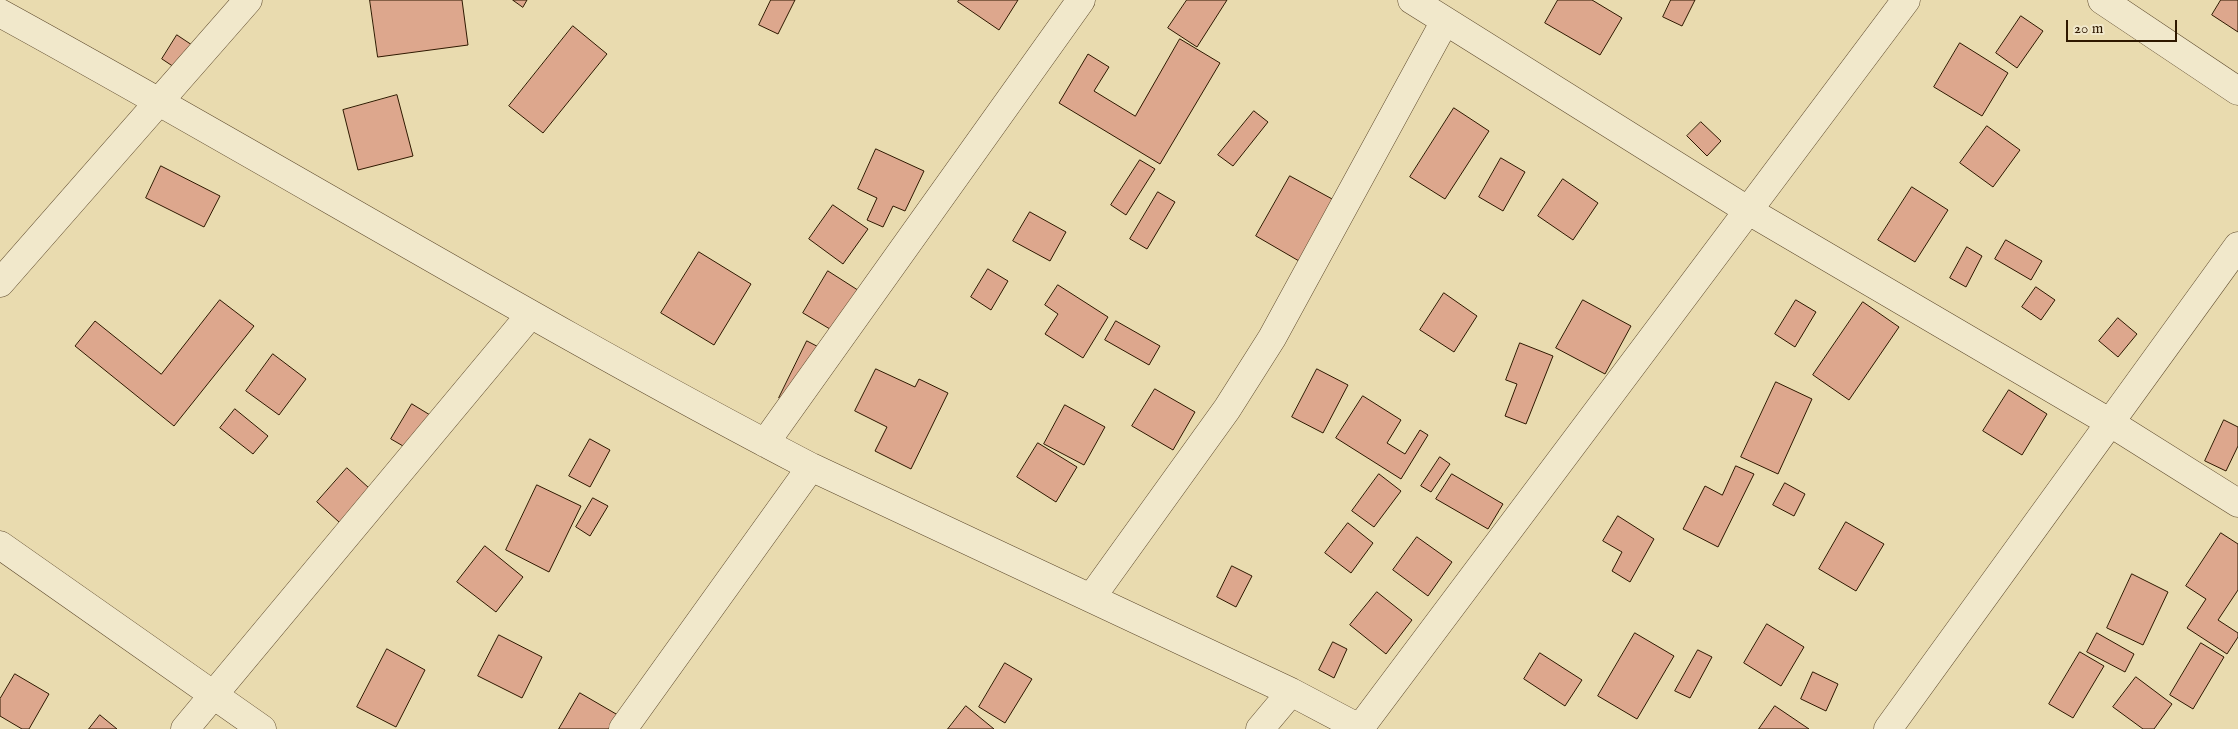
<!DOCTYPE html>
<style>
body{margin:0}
#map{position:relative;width:2238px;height:729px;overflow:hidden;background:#e9dbaf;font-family:"IM FELL English",serif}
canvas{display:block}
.scale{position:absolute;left:2066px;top:20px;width:111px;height:22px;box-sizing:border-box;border:2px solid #2e1800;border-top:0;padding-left:6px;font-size:15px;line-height:18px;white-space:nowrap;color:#2e1800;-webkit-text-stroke:4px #f1e8cb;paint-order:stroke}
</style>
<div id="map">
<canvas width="2238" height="729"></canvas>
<div class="scale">20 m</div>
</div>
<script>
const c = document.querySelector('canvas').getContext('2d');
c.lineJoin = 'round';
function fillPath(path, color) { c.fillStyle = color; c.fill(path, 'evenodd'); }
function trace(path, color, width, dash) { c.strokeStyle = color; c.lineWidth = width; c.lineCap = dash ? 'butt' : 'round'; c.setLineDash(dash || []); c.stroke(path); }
const building = new Path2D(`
 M370 0H462L468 45 378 57Z
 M513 0H527L523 7Z
 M771 0H795L778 34 759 25Z
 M959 0H1018L999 30 958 2Z
 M1187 0H1227L1197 47 1168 28Z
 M1558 0H1592L1622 18 1600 55 1545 23Z
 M1671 0H1695L1682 26 1663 17Z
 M2221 0H2238V32L2212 15Z
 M2021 16 2043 31 2017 68 1996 53Z
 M573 26 607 54 543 133 509 106Z
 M177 35 201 51 186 75 162 59Z
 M1180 39 1220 63 1160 164 1059 103 1088 54 1109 67 1094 91 1135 116Z
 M1960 43 2008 73 1982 116 1934 87Z
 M397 95 413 156 358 170 343 110Z
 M1454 108 1489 131 1445 199 1410 177Z
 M1254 111 1268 122 1233 166 1218 155Z
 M1701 122 1721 141 1707 156 1687 136Z
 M1987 126 2020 150 1993 187 1960 163Z
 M876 149 924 171 905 211 893 206 883 227 867 220 877 198 858 189Z
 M1501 158 1525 172 1503 211 1479 197Z
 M1140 160 1155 169 1126 215 1111 205Z
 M161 166 220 196 204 227 146 198Z
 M1290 176 1334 200 1299 261 1256 236Z
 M1563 179 1598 203 1573 240 1538 216Z
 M1912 187 1948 210 1915 262 1878 240Z
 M1158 192 1175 202 1147 249 1130 239Z
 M833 205 868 229 843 264 809 239Z
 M1030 212 1066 232 1050 261 1013 241Z
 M2006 240 2042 261 2031 280 1995 259Z
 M1967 247 1982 256 1966 287 1950 278Z
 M699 252 751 284 714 345 661 313Z
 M988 269 1008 281 991 310 971 297Z
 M828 271 864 294 840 335 803 313Z
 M1058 285 1108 317 1083 358 1045 334 1058 314 1045 305Z
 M2036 287 2055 300 2041 320 2022 307Z
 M1444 293 1477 316 1454 352 1420 330Z
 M220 300 254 326 174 426 75 346 95 321 161 374Z
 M1583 300 1631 326 1605 374 1556 348Z
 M1796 300 1816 312 1795 347 1775 334Z
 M1863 302 1899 327 1849 400 1813 375Z
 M2118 318 2137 334 2118 357 2099 341Z
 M1116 321 1160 346 1149 365 1105 340Z
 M807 341 832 354 805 411 779 398Z
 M1520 343 1553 356 1526 424 1505 416 1517 384 1506 380Z
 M273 354 306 379 279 415 246 391Z
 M876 369 915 387 919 379 948 393 911 469 875 451 887 427 855 411Z
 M1317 369 1348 385 1323 433 1292 417Z
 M1776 382 1812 399 1778 474 1741 457Z
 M1155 389 1195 412 1173 450 1132 426Z
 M2009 390 2047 414 2022 455 1983 431Z
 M1363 396 1401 420 1387 443 1405 454 1420 430 1428 435 1401 479 1336 438Z
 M412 404 435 418 415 453 391 439Z
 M1065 405 1105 427 1084 465 1044 444Z
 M235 409 268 436 253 454 220 428Z
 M2224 420 2238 427V446L2226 471 2205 461Z
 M590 439 610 450 590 487 569 476Z
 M1038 443 1077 467 1056 502 1017 477Z
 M1440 457 1450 464 1431 492 1421 486Z
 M1736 466 1754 474 1718 547 1683 529 1705 486 1722 495Z
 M347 468 380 498 350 532 317 502Z
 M1379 474 1401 491 1374 527 1352 511Z
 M1452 474 1503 504 1488 529 1436 499Z
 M1785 483 1805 494 1794 516 1773 505Z
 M537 485 581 506 549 572 506 550Z
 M593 498 608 506 590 536 576 527Z
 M1618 516 1654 539 1630 582 1612 571 1622 552 1603 541Z
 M1846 522 1884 544 1856 591 1819 569Z
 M1348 523 1373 543 1351 573 1325 553Z
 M2221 533 2238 544V590L2218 620 2238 633V637L2227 654 2187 628 2206 599 2186 586Z
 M1417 537 1452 562 1428 596 1393 570Z
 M485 546 523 577 496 612 457 582Z
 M1232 566 1252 576 1236 607 1217 597Z
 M2132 574 2168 592 2143 645 2107 628Z
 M1377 592 1412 620 1386 654 1350 625Z
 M1767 624 1804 647 1781 686 1744 663Z
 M1635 633 1674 656 1637 719 1598 696Z
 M2097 633 2134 654 2125 672 2087 652Z
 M499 635 542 657 522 698 478 676Z
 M1333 642 1347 649 1334 678 1319 670Z
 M2201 643 2224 657 2193 709 2170 695Z
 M387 649 425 670 396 727 357 707Z
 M1698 650 1712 657 1690 698 1675 691Z
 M2080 652 2104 666 2073 718 2049 704Z
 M1540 653 1582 680 1565 706 1524 679Z
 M1005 663 1032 679 1005 723 979 707Z
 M1813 672 1838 684 1826 711 1801 699Z
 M15 674 49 694 29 729H22L0 716V699Z
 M2136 677 2172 704 2154 729H2143L2113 707Z
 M580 693 623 718 617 729H559Z
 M966 706 994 729H948Z
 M1775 706 1809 729H1759Z
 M100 715 117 729H89Z`);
const minor = new Path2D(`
 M1412 0 1749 211 2109 422 2238 503
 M2102 0 2238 91
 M0 13C272 162 536 324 811 467L1291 692 1361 729
 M0 283 248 0
 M765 443 1081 0
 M0 545 262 729
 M1091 598 1227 409 1272 338 1445 21
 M1360 728 1906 0
 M185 729 530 315
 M623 729 811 467
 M1260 729 1291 692
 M1888 729 2238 246`);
fillPath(building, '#dda78d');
trace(building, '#2e1800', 1);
trace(minor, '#5d492c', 29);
trace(minor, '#f1e8cb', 28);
</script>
